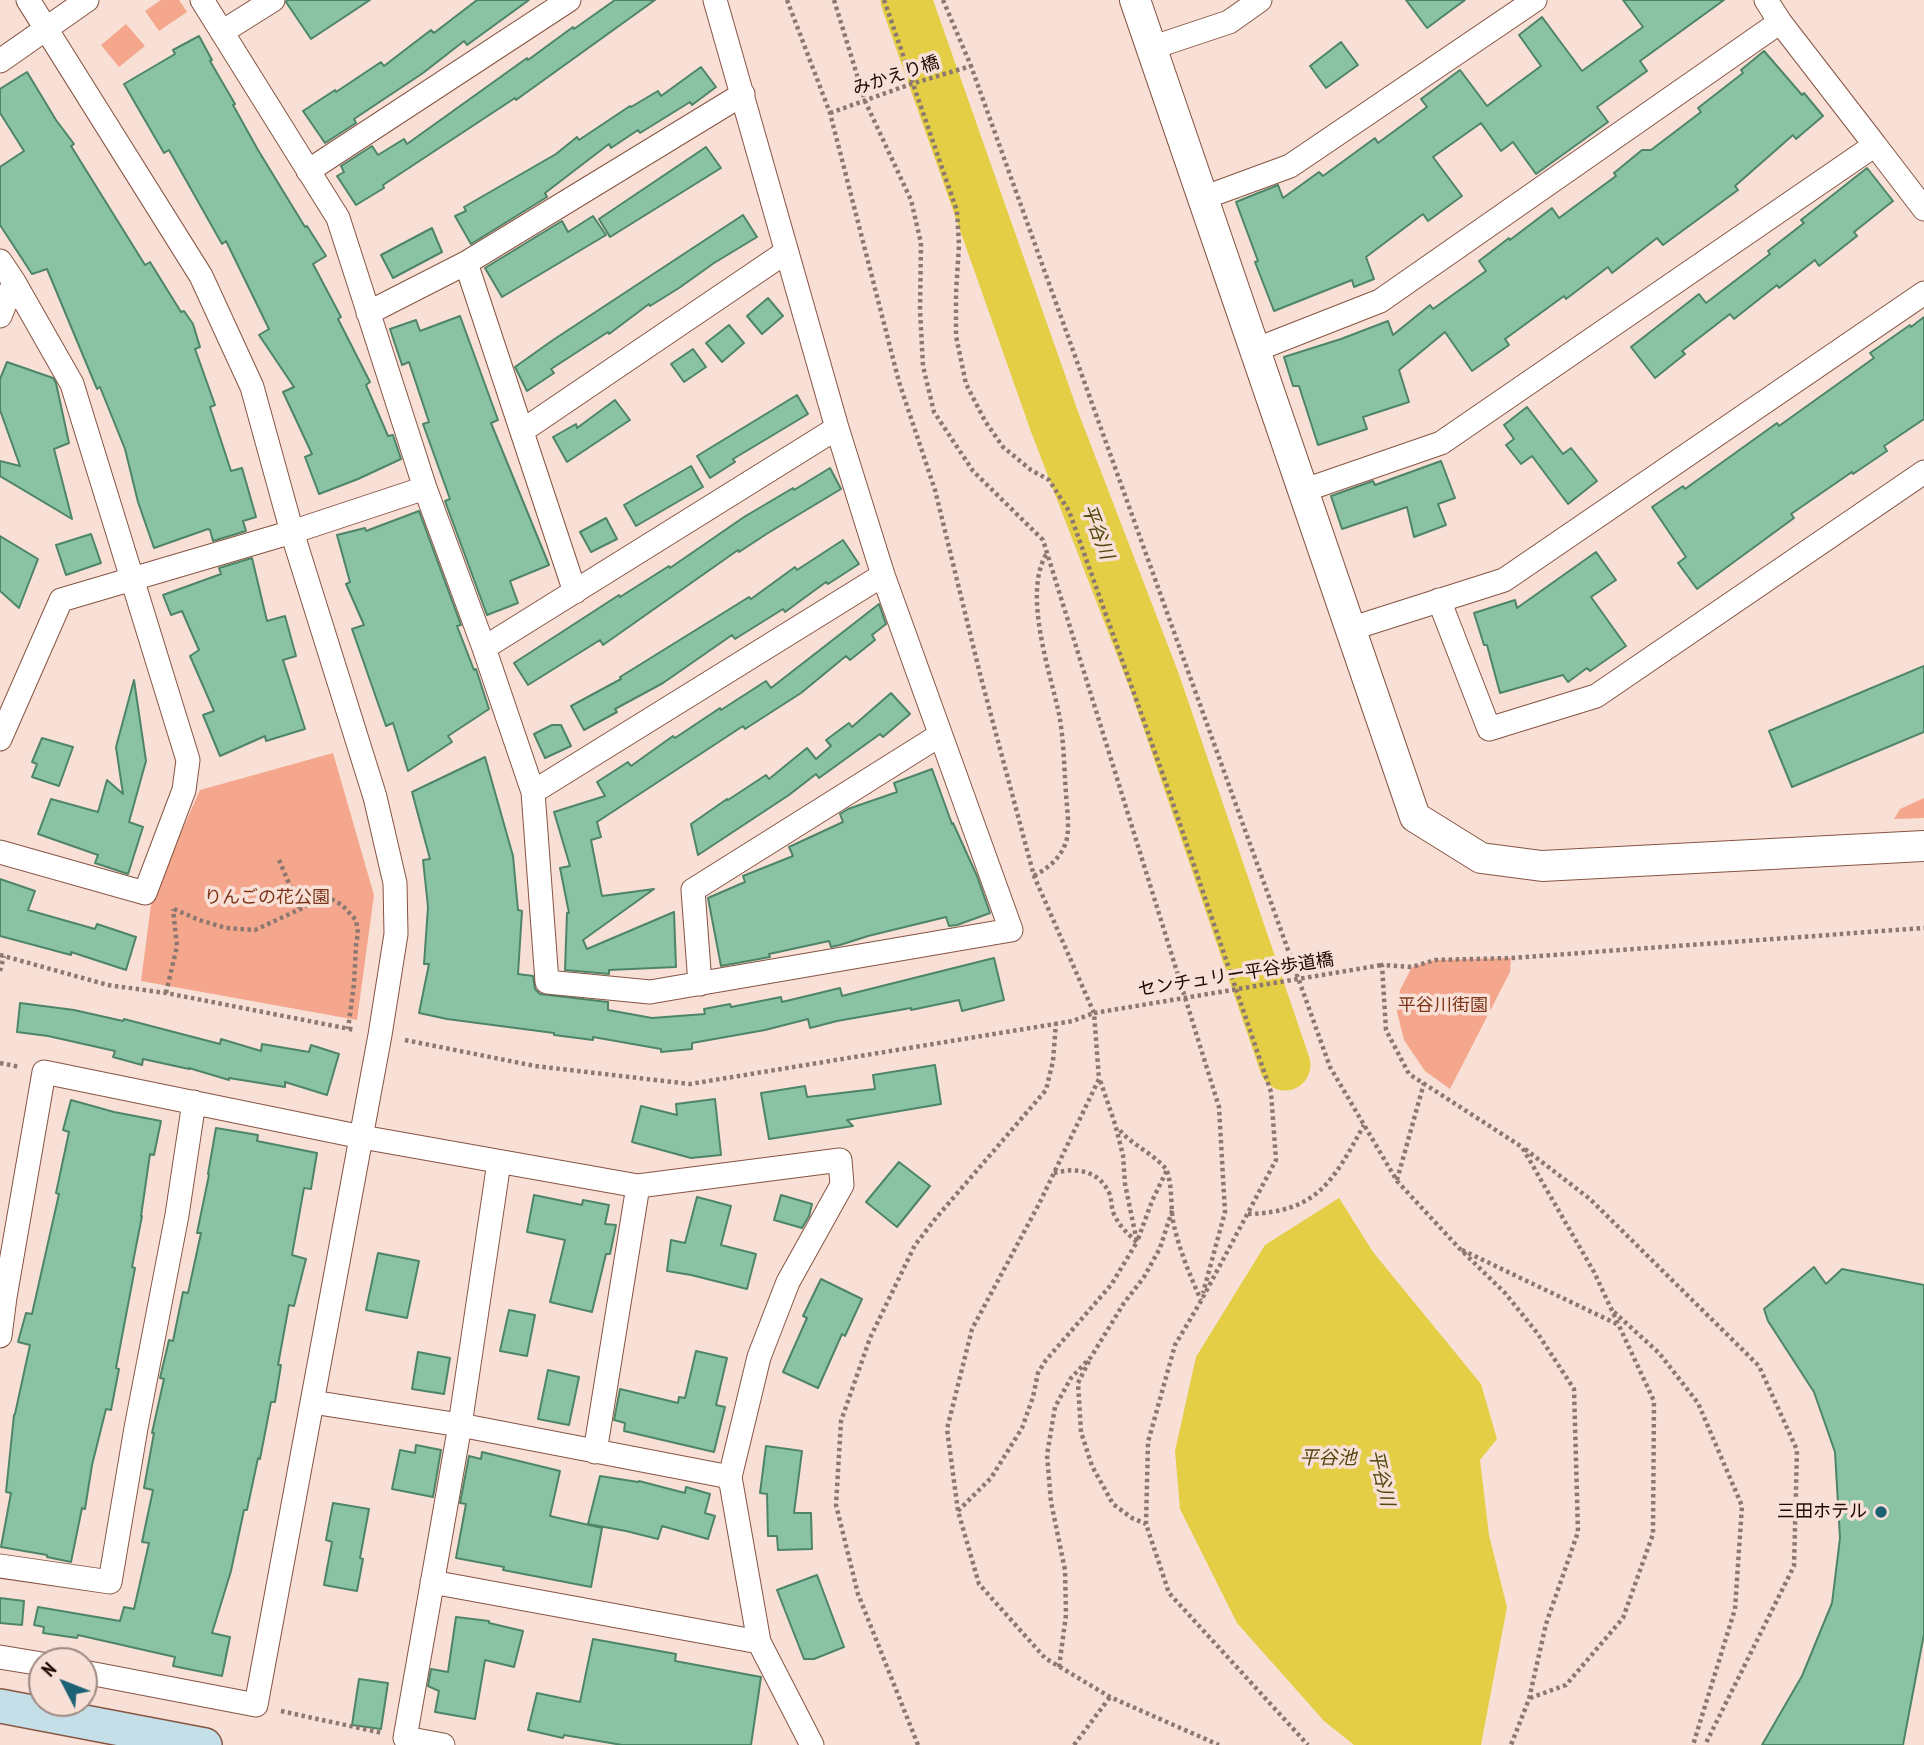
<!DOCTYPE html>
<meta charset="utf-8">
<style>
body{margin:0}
#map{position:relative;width:1924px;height:1745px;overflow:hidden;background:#f8e0d7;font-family:"PT Sans Narrow",sans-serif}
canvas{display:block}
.north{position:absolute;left:28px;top:1647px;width:70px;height:70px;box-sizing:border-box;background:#f8e0d7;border:2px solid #9f8982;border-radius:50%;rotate:312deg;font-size:19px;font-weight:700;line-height:28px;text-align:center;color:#1a0702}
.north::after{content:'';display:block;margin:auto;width:24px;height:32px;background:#1d6174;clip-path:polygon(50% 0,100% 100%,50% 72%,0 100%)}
</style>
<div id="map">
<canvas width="1924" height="1745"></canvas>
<div class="north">N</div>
</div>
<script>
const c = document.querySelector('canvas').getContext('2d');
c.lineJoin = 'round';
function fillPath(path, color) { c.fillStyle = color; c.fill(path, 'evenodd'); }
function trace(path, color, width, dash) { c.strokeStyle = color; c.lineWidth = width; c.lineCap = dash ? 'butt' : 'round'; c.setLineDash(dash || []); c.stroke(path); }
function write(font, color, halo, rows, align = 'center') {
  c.font = font + ' "PT Sans Narrow","Noto Sans JP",sans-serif'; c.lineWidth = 7; c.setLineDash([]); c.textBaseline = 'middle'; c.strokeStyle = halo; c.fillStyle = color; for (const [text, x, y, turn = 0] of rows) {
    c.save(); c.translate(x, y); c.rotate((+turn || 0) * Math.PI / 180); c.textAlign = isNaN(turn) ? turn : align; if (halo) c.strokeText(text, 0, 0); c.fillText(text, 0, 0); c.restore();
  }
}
const green = new Path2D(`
 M161 0H179L187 12 159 31 145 11Z
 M126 24 145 46 119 67 101 45Z
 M333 753 374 895 357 1020 141 981 152 897 200 790Z
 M1924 798V818L1894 819 1900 809Z
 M1511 958 1510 972 1450 1089 1425 1071 1404 1040 1397 1012 1400 990 1412 967 1435 960Z`);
const water = new Path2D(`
 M1339 1198 1373 1252 1481 1384 1497 1439 1480 1460 1489 1535 1507 1607 1481 1745H1354L1324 1721 1237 1623 1180 1509 1175 1451 1196 1357 1265 1245Z`);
const river = new Path2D(`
 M906 0 1055 423 1155 683 1285 1065`);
const building = new Path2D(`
 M287 0H370L311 39 286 2Z
 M477 0H529L467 45 464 41 423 73 354 119 356 123 325 143 303 111 335 90 336 92 381 62 384 66 431 30 434 33Z
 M615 0H655L516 100 515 98 383 185 384 188 356 205 337 176 344 172 341 166 372 146 378 155 404 139 407 144 527 58 528 60 573 27 574 29Z
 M1406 0H1465L1427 28Z
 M1623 0H1724L1640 61 1647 71 1597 107 1608 122 1536 174 1513 142 1501 151 1481 123 1433 157 1462 196 1428 221 1423 214 1366 257 1374 279 1354 287 1352 280 1274 311 1255 262 1258 261 1236 202 1278 185 1283 198 1319 172 1323 176 1375 138 1378 143 1427 107 1421 99 1460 70 1487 106 1541 66 1519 35 1542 17 1582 71 1643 27Z
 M199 36 212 60 210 61 235 104 233 105 258 150 305 227 307 226 326 256 313 264 341 317 338 319 370 382 366 385 388 436 393 435 401 459 358 479 319 494 305 457 312 454 283 392 294 387 259 335 269 329 226 241 222 244 169 150 164 153 124 84 175 54 173 50Z
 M1341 42 1358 65 1326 88 1310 66Z
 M1764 51 1802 95 1804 93 1823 116 1796 139 1793 135 1735 186 1738 190 1663 245 1657 238 1612 273 1608 267 1566 299 1564 296 1505 339 1509 345 1472 371 1445 332 1399 370 1409 402 1363 417 1367 429 1318 445 1299 386H1293L1284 357 1341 339 1388 321 1393 335 1430 305 1433 309 1486 271 1479 261 1509 238 1510 240 1552 208 1559 218 1616 176 1614 173 1642 150H1651L1701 112 1698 108 1743 73 1741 70Z
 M701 67 716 87 692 105 690 102 640 133 638 130 611 148 609 144 545 193 547 197 471 244 455 216 466 211 464 207 556 154 577 137 579 140 630 106 631 107 658 91 661 96Z
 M27 72 56 120 74 144 71 146 145 265 150 262 181 312 184 311 193 324 200 347 195 349 215 405 210 407 231 471 242 468 256 517 243 521 246 531 213 541 210 530 208 529 154 548 138 502 125 449 100 387 97 389 47 269 32 274 0 225V167L24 151 0 113V89Z
 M706 147 721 168 610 237 599 219Z
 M1867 168 1893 201 1854 232 1857 236 1819 266 1815 260 1779 288 1777 285 1734 319 1730 314 1682 351 1685 354 1655 378 1631 347 1699 294 1706 303 1770 254 1768 251 1804 223 1801 220Z
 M743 215 757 237 714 263 679 288 650 306 649 304 609 334 608 332 551 369 554 373 527 391 515 367 553 340Z
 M593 216 606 235 502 297 485 268 562 221 568 232Z
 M432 228 442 252 393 278 381 255Z
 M768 298 783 316 762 334 747 316Z
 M460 316 498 420 491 423 549 565 510 581 518 603 487 615 445 501 450 499 423 424 429 422 409 362 402 365 390 329 416 320 420 331Z
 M1924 317V419L1884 446 1887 451 1853 474 1852 472 1791 514 1794 518 1697 589 1678 563 1686 557 1652 507 1683 486 1685 489 1777 423 1779 426 1874 358 1870 353 1910 325 1911 327Z
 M729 325 744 343 722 362 706 343Z
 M693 349 706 367 684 382 671 364Z
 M7 362 53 378 56 383 69 443 54 449 72 519 0 476V461L20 466 0 410V379Z
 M797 395 808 414 733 459 735 462 710 478 697 456Z
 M615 400 630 420 567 462 553 437 576 424 577 428Z
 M1527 407 1563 454 1571 448 1597 481 1568 504 1532 456 1521 464 1506 445 1514 439 1504 425Z
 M1441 461 1455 498 1438 504 1446 525 1414 537 1407 507 1342 529 1331 496 1373 481 1375 485Z
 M691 466 703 487 636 526 624 505Z
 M830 468 841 489 768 533 739 552 738 550 603 645 600 640 528 685 514 663 619 595 620 597 669 566 670 568 744 517 793 488 794 490Z
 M419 511 461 625 457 626 474 670 476 669 489 709 448 736 452 742 408 771 393 723 386 726 352 629 364 625 346 584 350 582 337 535 365 528 366 531Z
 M606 518 617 539 591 552 580 532Z
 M91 534 101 563 66 575 56 545Z
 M0 536 38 559 19 608 0 591Z
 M843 540 859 564 828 584 826 582 785 612 783 609 735 639 732 635 663 683 615 709 617 712 584 730 571 706 621 679 620 677 749 597 751 599 795 567 797 570Z
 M1596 552 1616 580 1591 597 1626 646 1590 671 1587 668 1568 682 1563 675 1500 693 1487 645H1484L1474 613 1515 600 1517 608Z
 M252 558 267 621 285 616 296 656 283 660 305 729 266 741 265 736 220 756 203 715 214 711 190 656 199 650 182 611 171 615 163 595 221 574 219 568Z
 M879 604 886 624 872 635 875 640 850 660 846 656 801 693 745 729 743 726 597 822 601 837 591 840 602 896 654 889 583 940 587 949 674 912 676 967 609 970V974L565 970 567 913H569L560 868 570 866 554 812 605 796 597 782 628 762 631 766 673 736 675 738 720 708 721 710 766 681 771 688Z
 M1924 666V732L1792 787 1769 731Z
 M134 680 146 761 129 822 143 827 128 874 95 863 98 855 38 834 51 799 98 812 107 780 123 794 116 747Z
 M891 693 910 714 883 737 880 734 819 778 816 774 789 795 698 855 691 824 727 799 728 800 766 775 769 779 807 748 816 759 831 746 826 740 849 723 852 727Z
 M552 725H561L571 746 545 758 534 734Z
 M42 738 73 747 59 786 32 777 37 764 32 762Z
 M485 757 513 856 518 910 522 911 518 974 533 976 535 989 540 994 608 1002V1010L652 1018 705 1014 704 1009 730 1004 731 1007 781 997 782 1002 840 988 842 996 994 958 1004 1000 962 1011 959 1000 911 1010V1008L837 1021 810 1028 808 1019 765 1030 692 1043V1049L661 1052V1049L593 1037V1040L554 1035V1033L447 1019 419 1013 429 964H424L428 907 423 860 430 859 412 792Z
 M932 769 952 824 953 823 977 876 990 913 957 925 949 926 946 917 868 936 840 945 831 947 829 941 769 954 770 957 721 966 708 898 745 882 743 876 793 856 789 847 843 822 840 814 848 809 897 792 894 783Z
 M0 879 35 891 28 910 95 929 97 924 136 937 126 970 71 952V955L0 936Z
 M20 1003 74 1010 123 1021 124 1019 220 1044 221 1039 261 1051 262 1044 309 1052 311 1045 339 1054 327 1095 285 1082V1087L229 1078V1080L189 1068V1069L143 1059 142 1065 113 1057 115 1051 48 1036 17 1032Z
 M935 1065 941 1104 847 1120 853 1126 769 1139 761 1093 805 1086 807 1097 875 1089 873 1075Z
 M715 1099 721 1155 691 1158 632 1142 641 1106 677 1115 676 1104Z
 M71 1100 114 1112 161 1121 154 1155 150 1154 141 1216H142L132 1267 135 1268 116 1368 119 1369 111 1410 106 1409 92 1465 85 1509 82 1508 71 1562 47 1557V1555L1 1547 11 1493 6 1492 14 1415 15 1414 30 1345 18 1342 26 1313 32 1314 59 1194 56 1193 69 1132 63 1130Z
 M216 1128 258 1135 257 1141 317 1153 311 1189 304 1188 292 1255 306 1259 294 1306 289 1305 278 1365H281L275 1402H271L260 1459 258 1458 247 1510H244L231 1571 212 1633 230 1637 222 1676 173 1666 175 1657 78 1635 77 1638 43 1633 44 1627 34 1625 38 1607 120 1621 124 1607 134 1609 149 1543 142 1542 153 1490 144 1488 154 1433H152L164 1379 160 1378 169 1340 173 1341 183 1292 188 1293 201 1233H197L209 1175 208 1174Z
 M899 1162 930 1186 897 1227 866 1202Z
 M534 1195 582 1205 583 1200 609 1205 605 1224 616 1225 610 1254H606L592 1312 550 1302 565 1240 527 1232Z
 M781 1195 812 1204 809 1216 802 1228 774 1220Z
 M697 1197 731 1206 721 1245 756 1254 747 1289 691 1275 667 1271 671 1240 685 1243Z
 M378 1253 419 1261 407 1318 366 1310Z
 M1814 1267 1826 1284 1842 1269 1924 1285V1634L1903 1745H1762L1802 1676 1832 1603 1840 1538 1835 1452 1814 1392 1768 1321 1764 1309Z
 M821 1279 862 1299 845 1336 842 1334 818 1388 783 1372 807 1318 803 1316Z
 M509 1310 535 1315 527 1356 500 1351Z
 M696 1351 727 1358 716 1405 725 1407 714 1452 624 1431 625 1423 614 1420 620 1389 678 1403 679 1397 685 1398Z
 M418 1352 450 1358 444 1394 412 1389Z
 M548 1370 579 1377 569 1425 538 1419Z
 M416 1445 441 1450 433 1497 392 1489 400 1450 415 1453Z
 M766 1446 802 1451 794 1513H811L812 1549 778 1550 777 1536H768L767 1494 760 1493Z
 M482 1452 560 1471 550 1516 602 1528 591 1587 503 1570 504 1567 456 1558 466 1504 460 1503 469 1456 481 1459Z
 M600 1476 638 1482 639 1481 685 1493 686 1487 710 1494 705 1513 715 1516 708 1539 662 1526 658 1539 626 1531 588 1524Z
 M333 1503 369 1509 360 1558 363 1559 357 1591 324 1585 332 1542 326 1540Z
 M817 1575 844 1647 814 1659H804L777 1590Z
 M0 1598 24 1601 22 1625 0 1623Z
 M456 1617 489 1621V1623L523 1631 514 1667 485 1660 475 1719 435 1712 439 1691 428 1686 431 1669 448 1672Z
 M593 1639 676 1654 675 1661 761 1677 751 1745H622L564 1735 563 1738 528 1730 537 1693 580 1702Z
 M359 1679 388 1683 381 1729 352 1725Z`);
const path = new Path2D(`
 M787 0 830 113 899 382 935 490 980 674 1034 876 1094 1013 1099 1079 1039 1204 972 1329 947 1429 958 1511 979 1584 1045 1658 1110 1697 1219 1745
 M834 0 865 101 911 200 921 243 920 310 923 366 934 412 973 471 1043 540 1219 1107 1225 1212 1203 1293
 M884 0 957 211 959 245 956 293V336L966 384 985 421 1003 447 1031 470 1049 480 1069 511 1167 786 1271 1092 1276 1160 1201 1301 1175 1345 1148 1442 1146 1524 1169 1593 1308 1745
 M943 0 971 66 1330 1067 1397 1181 1459 1248 1505 1293 1538 1334 1574 1389 1578 1532 1546 1624 1529 1699 1511 1745
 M279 860 300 909
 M1034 876C1049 867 1060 859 1066 842 1070 830 1067 807 1066 794 1064 768 1064 740 1059 714 1050 671 1022 593 1047 553
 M174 909 199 920 226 928 255 930 324 898 333 900 342 905 356 920 358 933 356 945 354 984 348 1029
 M0 955 108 985 166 993 355 1030
 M0 971 4 956
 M166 993 177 946 173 909
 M405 1040 535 1066 690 1084 1073 1021 1094 1013
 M0 1063 20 1067
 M1525 1149 1590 1199 1759 1366 1797 1450 1794 1566 1705 1745
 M1167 1171C1173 1189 1170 1208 1174 1226 1180 1251 1190 1276 1201 1300
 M1054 1173C1076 1167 1100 1170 1110 1195 1112 1202 1111 1210 1115 1216 1120 1227 1128 1234 1137 1242L1152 1201 1167 1170C1152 1152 1131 1145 1118 1128
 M1397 1180 1424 1083
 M1248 1214C1318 1212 1333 1181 1364 1125
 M1462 1250 1619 1325
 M1614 1312 1659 1353 1698 1403 1742 1506 1735 1609 1693 1745
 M1089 1361 1078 1383 1081 1432 1092 1466 1113 1504 1132 1518 1146 1524
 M958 1511 991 1478 1022 1428 1033 1397 1038 1373 1046 1360 1111 1285 1137 1242 1125 1184 1123 1155 1115 1124 1100 1080
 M1059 1667 1066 1615 1065 1570 1051 1502 1047 1455 1055 1407 1071 1378 1091 1357 1124 1303 1144 1277 1160 1248 1173 1208
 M1530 1698 1566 1685 1623 1618 1653 1534 1654 1401 1594 1272 1522 1147 1409 1074 1386 1030 1382 965 1412 967 1435 960 1511 958 1924 928
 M281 1711 382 1733
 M918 1745 858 1594 836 1505 841 1421 870 1338 915 1245 936 1218 1046 1090 1053 1061 1056 1023
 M1074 1745 1110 1697`);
const minor = new Path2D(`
 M28 0 201 276 252 387 292 532 375 797 395 883 396 934 380 1035 256 1705 84 1672
 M222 32 273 0
 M1151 48 1229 22 1260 0
 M0 61 87 0
 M1875 145 1924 209
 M308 171 569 0
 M1203 198 1290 166 1535 0
 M0 261 14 282 72 384 188 760 184 790 145 893 0 852
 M466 263 575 592
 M368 313 466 263 743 94
 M0 316 14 282
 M1255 350 1380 301 1780 22 1766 0
 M522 431 786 252
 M425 488 484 648 533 792 547 982 650 992 1011 930 883 575 837 428 715 0
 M1302 491 1441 443 1875 145 1780 22
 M1439 600 1489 729 1596 696 1924 472
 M1350 629 1504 580 1924 293
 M484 648 837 428
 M0 739 61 600 292 532 425 488 338 218 202 0
 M533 792 883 575
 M700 984 693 890 940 735
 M499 1162 460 1425 730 1477
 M0 1336 5 1297 44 1072 362 1137 638 1186 840 1160 842 1185 788 1282 759 1357 730 1477 759 1642 812 1745
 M312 1402 460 1425 405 1738 443 1745
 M595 1452 638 1186
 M0 1566 110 1582 136 1428 177 1215 194 1102
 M432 1582 759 1642
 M0 1657 42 1664`);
const tertiary = new Path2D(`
 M1135 0 1415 817 1481 858 1542 866 1924 846`);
const secondary = new Path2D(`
 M0 1706 205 1745`);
const pathBridge = new Path2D(`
 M830 113 911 84 971 66
 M1094 1013 1382 965`);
const markers = [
 [1881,1512,7,"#1d6174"]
];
const streetNames = [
 ["みかえり橋",896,76,-18],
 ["センチュリー平谷歩道橋",1236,975,-9]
];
const parkNames = [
 ["りんごの花公園",267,898],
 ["平谷川街園",1443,1006]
];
const poiNames = [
 ["三田ホテル",1867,1512]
];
const waterNames = [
 ["平谷川",1097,532,69],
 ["平谷池",1328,1459],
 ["平谷川",1381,1478,77]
];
fillPath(green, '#f4a78c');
fillPath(water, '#e4ce46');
trace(river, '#e4ce46', 51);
fillPath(building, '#8ac3a4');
trace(building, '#4e8568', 2);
trace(minor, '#875442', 25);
trace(tertiary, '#875442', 32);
trace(secondary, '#875442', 36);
trace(path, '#8d7871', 4.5, [3.5, 3.5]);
trace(minor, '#fff', 23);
trace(tertiary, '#fff', 30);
trace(secondary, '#c4dfe7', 33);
trace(pathBridge, '#8d7871', 4.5, [3.5, 3.5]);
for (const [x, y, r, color] of markers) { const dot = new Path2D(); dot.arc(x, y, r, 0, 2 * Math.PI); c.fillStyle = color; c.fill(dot); trace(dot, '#f8e0d7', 2.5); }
write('18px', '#1a0702', '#f8e0d7', streetNames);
write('18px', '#7d3418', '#f8e0d7', parkNames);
write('18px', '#1a0702', '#f8e0d7', poiNames, 'right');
write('italic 19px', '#504811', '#f8e0d7', waterNames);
</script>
